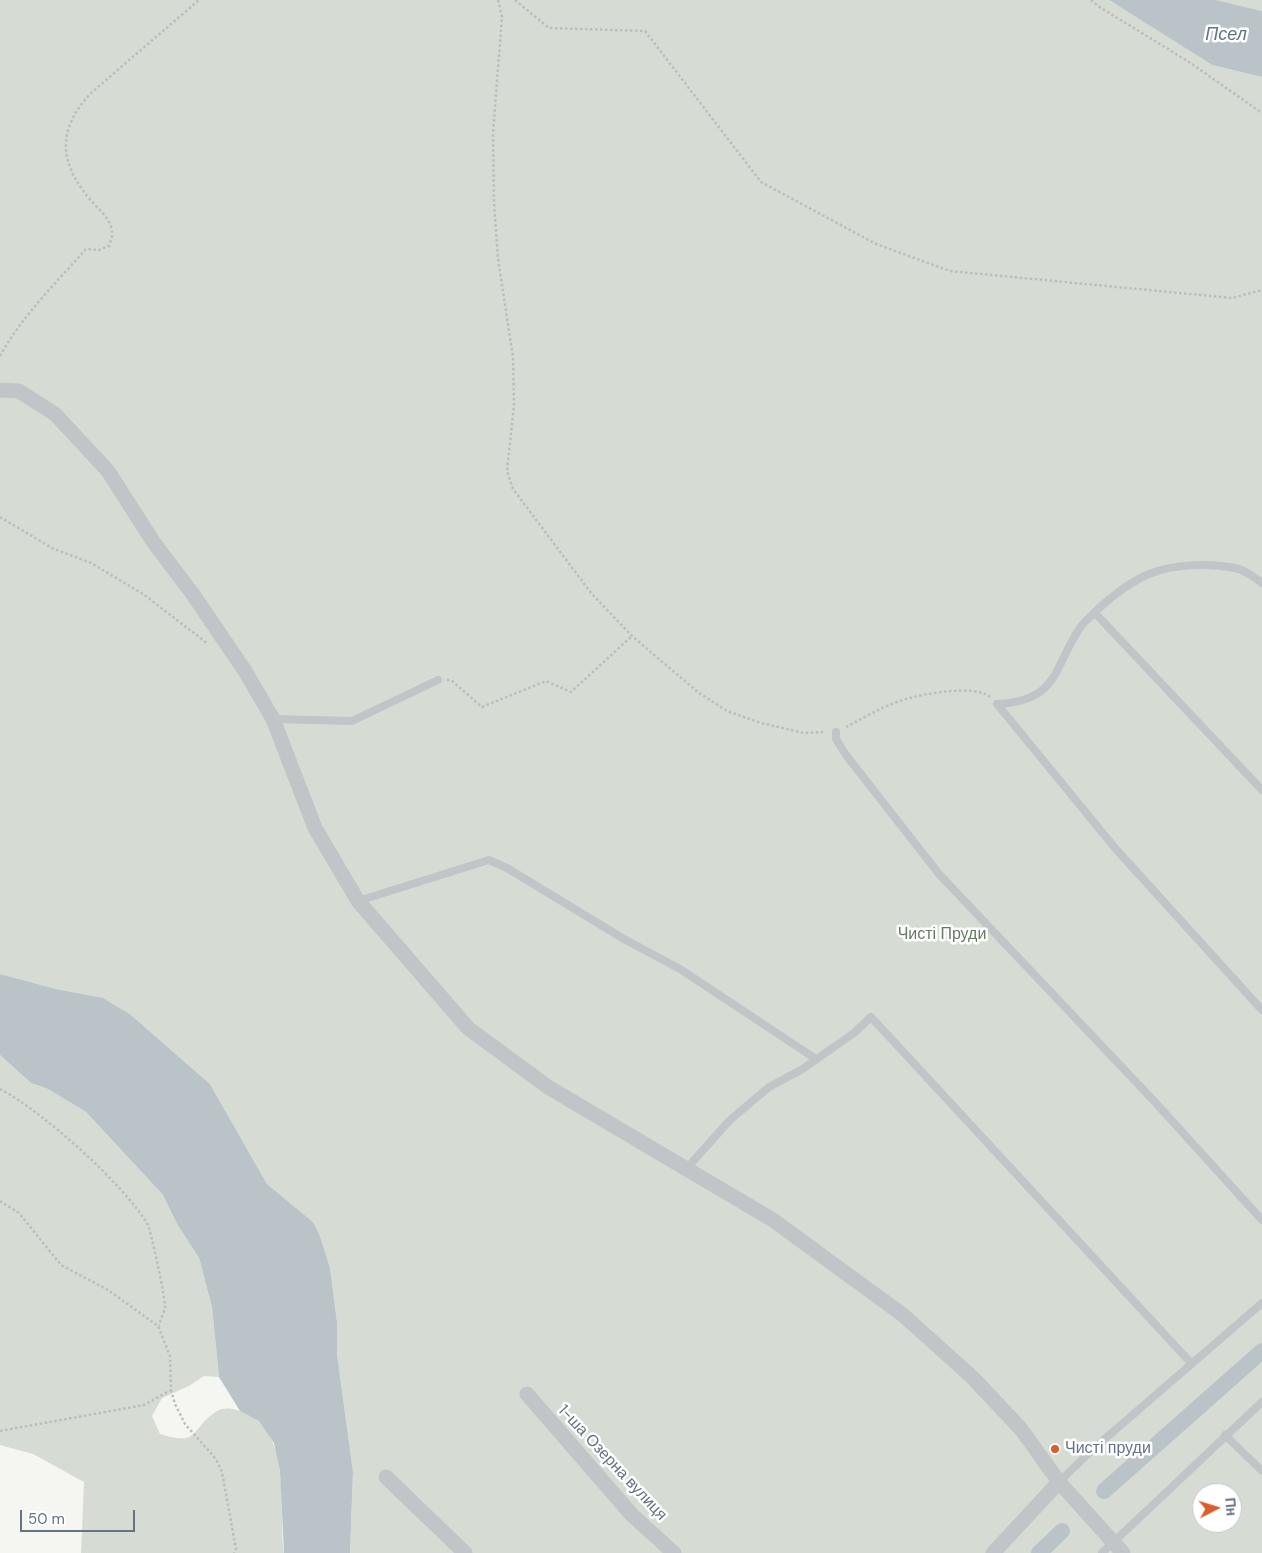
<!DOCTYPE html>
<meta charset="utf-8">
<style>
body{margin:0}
#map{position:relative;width:1262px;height:1553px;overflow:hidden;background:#f5f6f2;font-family:"DM Sans",sans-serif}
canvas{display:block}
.north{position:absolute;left:1192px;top:1483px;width:50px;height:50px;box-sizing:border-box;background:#fff;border:1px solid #c1c7cd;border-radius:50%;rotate:85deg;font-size:14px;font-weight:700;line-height:20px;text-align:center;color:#657482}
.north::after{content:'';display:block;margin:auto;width:18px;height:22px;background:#dd5c2b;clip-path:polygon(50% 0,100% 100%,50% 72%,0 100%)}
.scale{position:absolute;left:20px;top:1510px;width:115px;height:22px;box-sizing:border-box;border:2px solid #657482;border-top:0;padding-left:6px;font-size:15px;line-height:18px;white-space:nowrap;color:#657482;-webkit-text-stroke:4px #fff;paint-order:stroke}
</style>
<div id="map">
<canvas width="1262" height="1553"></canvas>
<div class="north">Пн</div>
<div class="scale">50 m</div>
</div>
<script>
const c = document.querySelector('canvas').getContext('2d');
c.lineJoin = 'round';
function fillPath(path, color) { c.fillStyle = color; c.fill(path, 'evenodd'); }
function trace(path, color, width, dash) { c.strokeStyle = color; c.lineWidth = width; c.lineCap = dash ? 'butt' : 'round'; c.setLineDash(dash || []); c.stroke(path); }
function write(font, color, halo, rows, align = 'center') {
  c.font = font + ' "DM Sans",sans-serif'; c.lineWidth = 5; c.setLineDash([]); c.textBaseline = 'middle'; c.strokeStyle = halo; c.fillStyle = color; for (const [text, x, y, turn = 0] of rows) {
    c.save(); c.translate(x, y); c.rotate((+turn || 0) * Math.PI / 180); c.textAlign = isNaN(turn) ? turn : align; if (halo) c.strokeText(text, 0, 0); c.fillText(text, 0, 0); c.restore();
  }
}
const green = new Path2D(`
 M0 0H1109L1212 65 1262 77V1553H350L353 1472 337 1354V1322L330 1268 313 1222 267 1184 210 1084 131 1015 0 974ZM1202 1493H1232V1523H1202Z
 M1216 0H1262V11Z
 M0 1055 31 1083 48 1089 86 1112 163 1195 177 1224 199 1258 212 1307 219 1377 204 1376 189 1386 162 1398 152 1416 160 1434C201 1447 190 1428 217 1411 225 1406 238 1409 246 1414 250 1416 256 1418 259 1421 289 1449 279 1515 284 1553H81L84 1482 33 1454 0 1445Z`);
const water = new Path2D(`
 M1109 0H1216L1262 11V77L1212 65Z
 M0 974 55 989 103 998 131 1015 210 1084 267 1184 313 1222 319 1234 330 1268 337 1322V1354L353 1472 350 1553H284L280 1472 274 1443 259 1421 240 1411 219 1377 212 1307 199 1258 177 1224 163 1195 86 1112 48 1089 31 1083 0 1055Z`);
const canal = new Path2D(`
 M1104 1491 1262 1351
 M1039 1553 1062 1531`);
const path = new Path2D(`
 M498 0 502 17 493 133 494 202 498 259 513 357 514 405 507 471 513 489 591 593 632 636 699 693 727 711 761 723 804 733 824 732
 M515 0 549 28 645 31 761 182 876 244 950 271 1232 298 1262 290
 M1091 0 1098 6 1189 62 1262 113
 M0 356C22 316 56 283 86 249L99 250 109 246C110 242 112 238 112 235 113 223 103 213 95 205 60 167 54 132 91 93L199 0
 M0 517 52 548 91 563 143 594 207 643
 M447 680H451L482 707 546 681 571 692 632 636
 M846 727C865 717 885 705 906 699 923 694 976 684 990 697
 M0 1089C42 1111 124 1184 148 1225 151 1232 166 1300 165 1308 164 1313 160 1320 159 1326
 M0 1201 19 1213 61 1265 108 1290 158 1326 170 1356 171 1390 144 1405 0 1431
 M171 1390 175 1404 185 1424 216 1459 222 1472 236 1549 234 1553`);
const lane = new Path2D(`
 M1095 613 1262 790
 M997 704 1115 848 1262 1010
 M997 704C1061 701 1053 665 1082 625 1086 620 1092 616 1096 611 1110 598 1130 582 1149 574 1173 564 1209 563 1235 568 1245 570 1254 577 1262 583
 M273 719 352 721 438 680
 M836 732V739L846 755 939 874 1154 1101 1262 1220
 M358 901 489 860 507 868 624 939 680 969 816 1059
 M686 1169 730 1120 769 1087 801 1070 854 1033 871 1017 1191 1363
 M1225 1435 1262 1471
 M1059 1482 1092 1450 1262 1303
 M1102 1553 1262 1402`);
const street = new Path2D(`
 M0 390 19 391 55 414 108 471 154 543 192 593 245 671 273 719 315 828 358 901 468 1028 548 1087 773 1220 903 1315 972 1377 1021 1429 1059 1482 1123 1553
 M527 1394 632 1515 674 1553
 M386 1477 465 1553
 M993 1553 1059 1482`);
const markers = [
 [1055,1449,5,"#dd5c2b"]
];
const parkNames = [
 ["Чисті Пруди",942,935]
];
const poiNames = [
 ["Чисті пруди",1065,1449]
];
const streetNames = [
 ["1-ша Озерна вулиця",612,1463,47]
];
const waterNames = [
 ["Псел",1226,35]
];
fillPath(green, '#d6dcd3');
fillPath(water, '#b9c3c8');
trace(canal, '#b9c3c8', 16);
trace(path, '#bbbdbf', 2.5, [2.5, 2.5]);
trace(lane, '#c1c5c8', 8);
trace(street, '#c1c5c8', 15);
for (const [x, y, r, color] of markers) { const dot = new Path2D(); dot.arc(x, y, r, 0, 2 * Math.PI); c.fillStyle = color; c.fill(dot); trace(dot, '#fff', 2); }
write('16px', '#677a64', '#fff', parkNames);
write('16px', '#657482', '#fff', poiNames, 'left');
write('16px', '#657482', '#fff', streetNames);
write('italic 18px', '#61767f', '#fff', waterNames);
</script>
